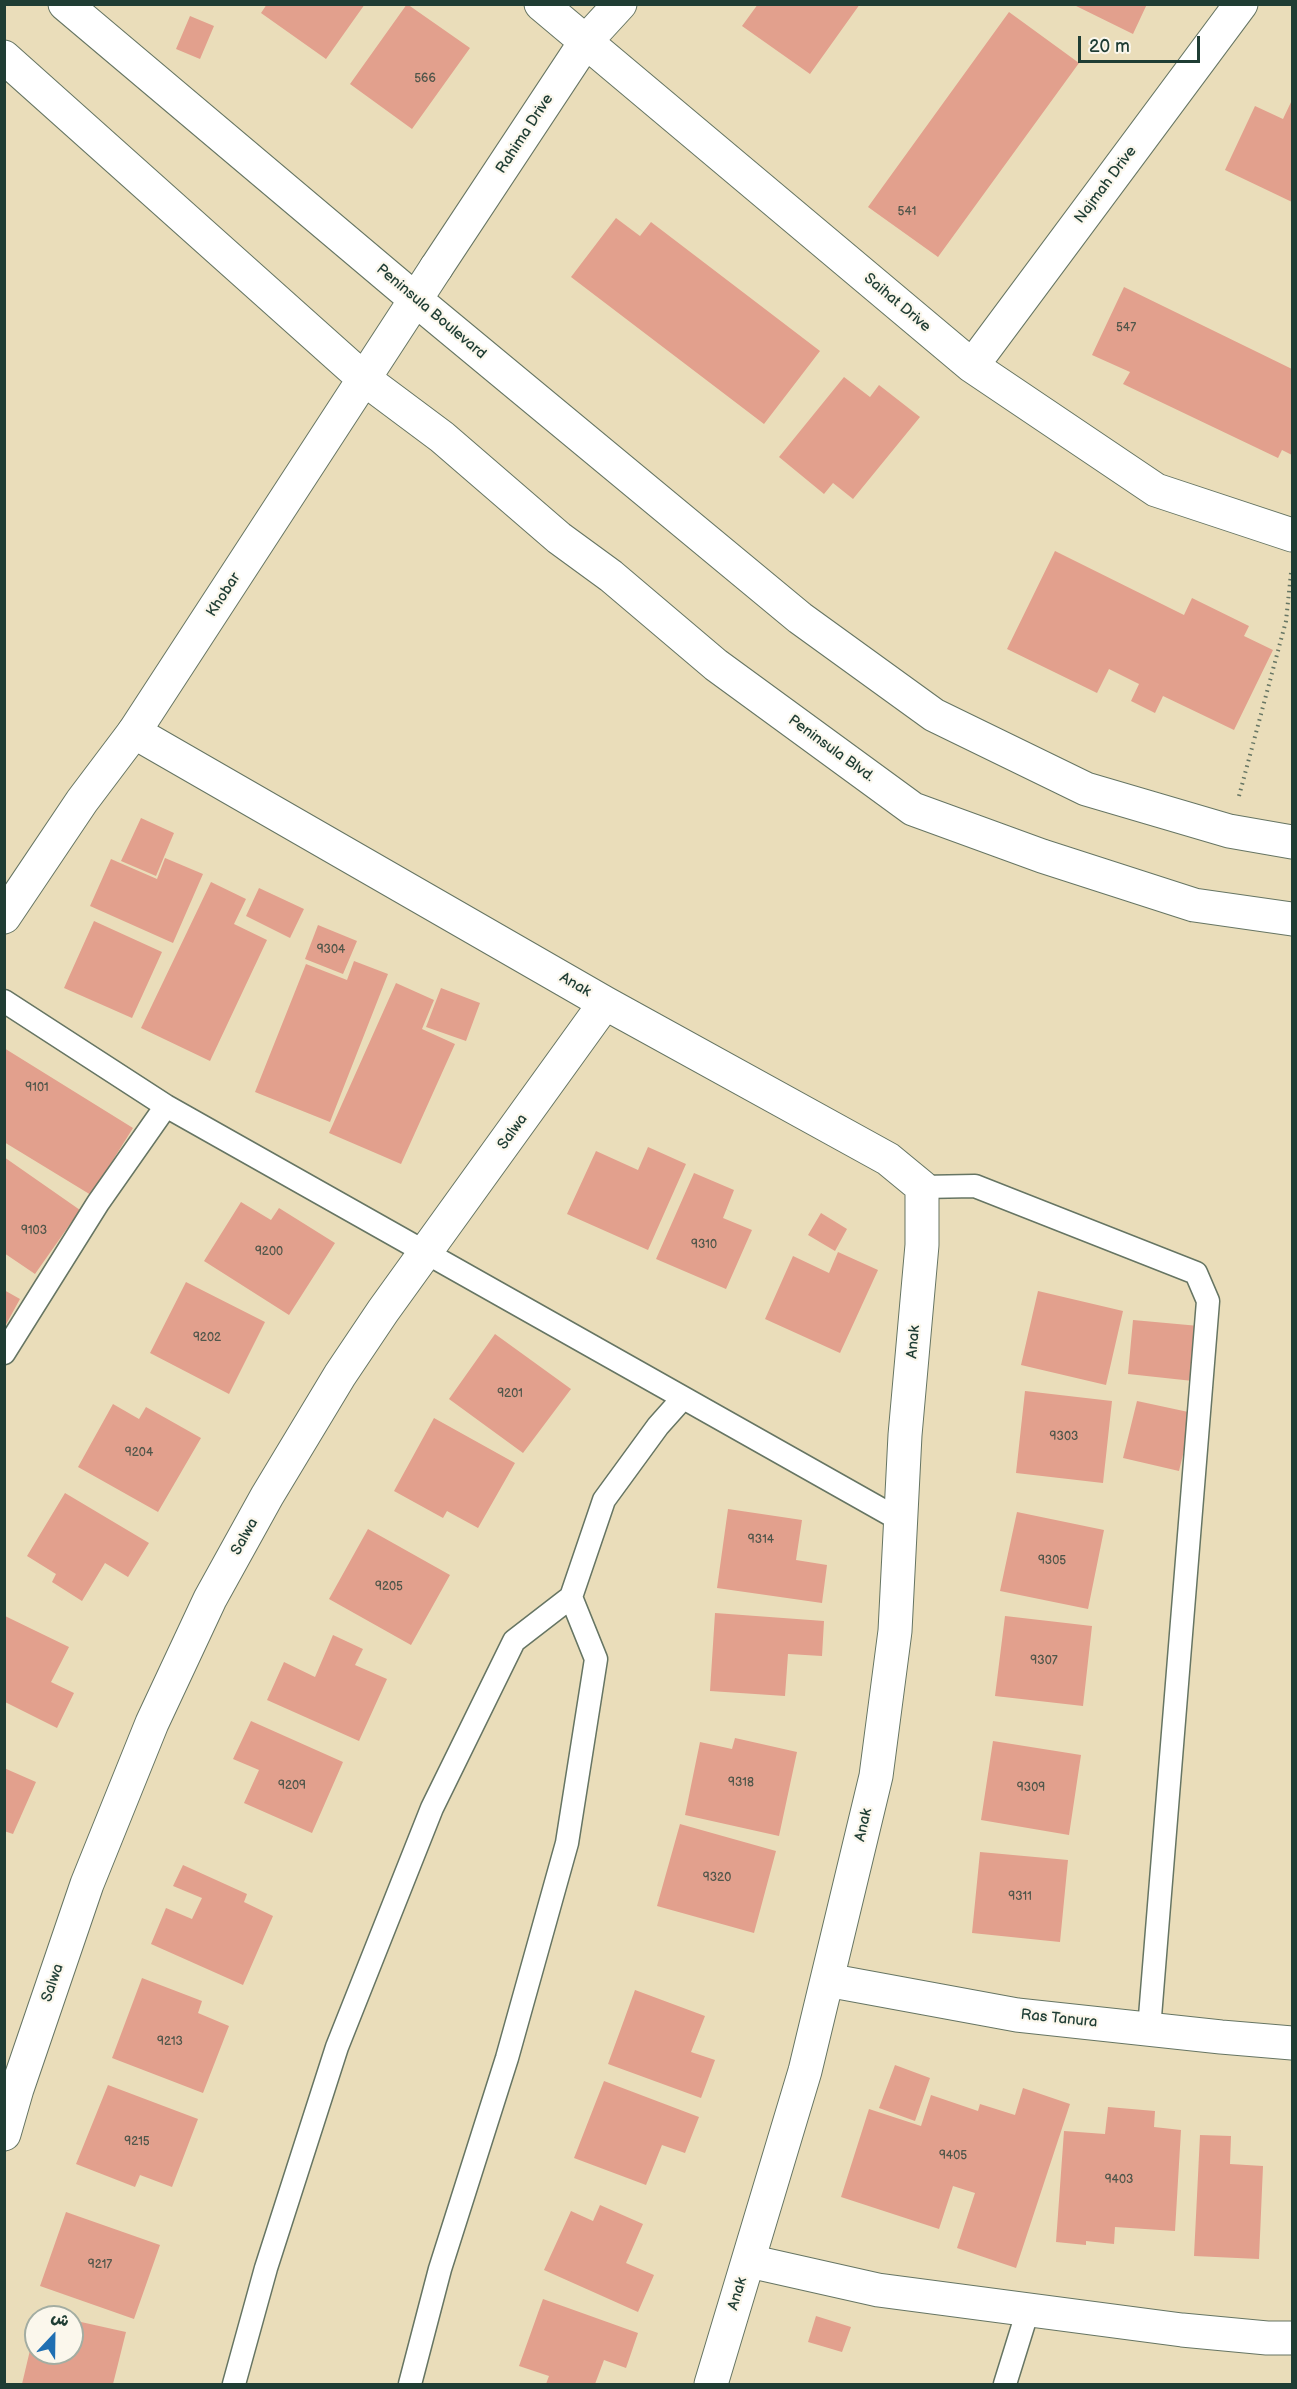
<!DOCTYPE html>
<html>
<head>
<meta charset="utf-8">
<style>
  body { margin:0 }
  #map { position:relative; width:1297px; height:2389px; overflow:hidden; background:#eaddba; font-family:"Balsamiq Sans","Playpen Sans Arabic",sans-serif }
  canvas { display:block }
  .frame { position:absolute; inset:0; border:6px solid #1f3d34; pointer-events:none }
  .north { position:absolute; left:24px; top:2305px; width:60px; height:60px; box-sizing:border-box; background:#fbf7ec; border:2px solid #a3ada2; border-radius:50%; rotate:22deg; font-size:16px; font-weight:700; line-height:24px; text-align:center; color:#1f3d34 }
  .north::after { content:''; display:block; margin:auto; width:21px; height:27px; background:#1f6fb2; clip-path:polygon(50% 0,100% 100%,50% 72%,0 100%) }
  .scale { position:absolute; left:1078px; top:36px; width:122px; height:27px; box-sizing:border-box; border:3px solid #1f3d34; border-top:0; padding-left:8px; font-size:18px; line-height:21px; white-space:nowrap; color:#1f3d34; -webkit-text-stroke:4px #fbf7ec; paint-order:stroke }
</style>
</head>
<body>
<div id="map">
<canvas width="1297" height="2389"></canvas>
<div class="frame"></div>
<div class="north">ش</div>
<div class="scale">20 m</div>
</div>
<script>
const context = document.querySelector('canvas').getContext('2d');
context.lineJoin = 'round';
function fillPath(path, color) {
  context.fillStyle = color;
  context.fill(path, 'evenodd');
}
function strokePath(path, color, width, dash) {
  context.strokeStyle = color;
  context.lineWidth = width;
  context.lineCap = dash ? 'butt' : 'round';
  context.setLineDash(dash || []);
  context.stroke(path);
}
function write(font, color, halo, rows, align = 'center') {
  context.font = font + ' "Balsamiq Sans",sans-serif';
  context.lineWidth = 4.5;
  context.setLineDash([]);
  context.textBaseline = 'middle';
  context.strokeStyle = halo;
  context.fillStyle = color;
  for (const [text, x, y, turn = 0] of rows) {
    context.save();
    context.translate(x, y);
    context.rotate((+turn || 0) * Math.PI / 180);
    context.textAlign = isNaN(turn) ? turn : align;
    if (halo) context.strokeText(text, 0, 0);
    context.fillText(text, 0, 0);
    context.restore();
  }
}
fillPath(new Path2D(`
  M 267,4 L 365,4 L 326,59 L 261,13 Z
  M 407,4 L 470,48 L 412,129 L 350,84 Z
  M 758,4 L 860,4 L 810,74 L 742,26 Z
  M 1072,4 L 1147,4 L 1133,34 Z
  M 1009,12 L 1079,63 L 938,257 L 868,207 Z
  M 190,16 L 214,26 L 200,59 L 176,49 Z
  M 1292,100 L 1292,202 L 1225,170 L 1255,106 L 1283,119 Z
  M 616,218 L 640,236 L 651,222 L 820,351 L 764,424 L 571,277 Z
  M 1124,287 L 1292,369 L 1292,455 L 1282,450 L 1278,458 L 1123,384 L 1130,372 L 1092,355 Z
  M 844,377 L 870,397 L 879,385 L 920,417 L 853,499 L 833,483 L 824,494 L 779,457 Z
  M 1055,551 L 1184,615 L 1192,598 L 1249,626 L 1244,636 L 1273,650 L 1234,730 L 1163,696 L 1155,713 L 1131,701 L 1139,684 L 1109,669 L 1097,693 L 1007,649 Z
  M 141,818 L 174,833 L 156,876 L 121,861 Z
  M 165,858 L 203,874 L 173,943 L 90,906 L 111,859 L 157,879 Z
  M 211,882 L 246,899 L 234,924 L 267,940 L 210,1061 L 141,1028 Z
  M 259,888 L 304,909 L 290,938 L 246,916 Z
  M 94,921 L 162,952 L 132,1018 L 64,988 Z
  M 318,925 L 357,941 L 343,974 L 305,959 Z
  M 354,961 L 388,974 L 330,1122 L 255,1092 L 306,964 L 347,980 Z
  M 396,983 L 434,1000 L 422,1029 L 455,1044 L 401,1164 L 329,1133 Z
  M 441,988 L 480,1003 L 466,1041 L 426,1027 Z
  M 4,1048 L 133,1128 L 91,1195 L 4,1142 Z
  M 648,1147 L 686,1164 L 648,1250 L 567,1214 L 596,1151 L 638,1170 Z
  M 4,1157 L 80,1210 L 35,1274 L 4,1253 Z
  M 694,1173 L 734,1190 L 723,1218 L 752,1230 L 726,1289 L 656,1259 Z
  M 241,1202 L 271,1220 L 279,1208 L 335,1243 L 289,1315 L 204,1261 Z
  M 821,1213 L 847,1229 L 835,1251 L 808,1235 Z
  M 838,1252 L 878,1270 L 840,1353 L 765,1319 L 793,1256 L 829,1273 Z
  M 186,1282 L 265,1322 L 229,1394 L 150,1353 Z
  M 4,1290 L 20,1299 L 4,1328 Z
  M 1038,1291 L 1123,1311 L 1106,1385 L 1021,1365 Z
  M 1133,1320 L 1199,1326 L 1193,1381 L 1128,1374 Z
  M 495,1334 L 571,1389 L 523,1453 L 449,1399 Z
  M 1025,1391 L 1112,1401 L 1103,1483 L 1016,1473 Z
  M 1137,1401 L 1193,1413 L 1179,1471 L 1123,1458 Z
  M 113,1404 L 139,1419 L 146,1407 L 201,1438 L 158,1512 L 78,1467 Z
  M 434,1418 L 515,1463 L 478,1528 L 447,1511 L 443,1518 L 394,1491 Z
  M 65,1493 L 149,1543 L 128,1577 L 105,1563 L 82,1601 L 52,1582 L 56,1574 L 27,1556 Z
  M 728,1509 L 802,1520 L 796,1560 L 827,1565 L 822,1603 L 717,1588 Z
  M 1017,1512 L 1104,1530 L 1088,1609 L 1000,1591 Z
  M 368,1529 L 450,1575 L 411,1645 L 329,1599 Z
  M 715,1613 L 824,1621 L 822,1656 L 788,1654 L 785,1696 L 710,1691 Z
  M 5,1616 L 69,1647 L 51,1682 L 74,1693 L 57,1728 L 5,1702 Z
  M 1005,1616 L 1092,1626 L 1083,1706 L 995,1696 Z
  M 333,1635 L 363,1649 L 355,1665 L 387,1679 L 359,1741 L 267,1700 L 284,1662 L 315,1677 Z
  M 251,1721 L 343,1762 L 312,1833 L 244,1803 L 259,1770 L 233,1759 Z
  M 735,1738 L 797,1752 L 779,1836 L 685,1815 L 700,1742 L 732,1749 Z
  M 993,1741 L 1081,1755 L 1069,1835 L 981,1820 Z
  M 4,1768 L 36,1782 L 13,1834 L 4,1831 Z
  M 680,1824 L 776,1851 L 754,1933 L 657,1906 Z
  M 980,1852 L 1068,1860 L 1060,1942 L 972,1933 Z
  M 183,1865 L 247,1894 L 244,1902 L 273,1916 L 243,1985 L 151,1944 L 166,1908 L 192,1919 L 202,1898 L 173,1886 Z
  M 142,1978 L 202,2001 L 198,2013 L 229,2026 L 203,2093 L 112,2058 Z
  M 635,1990 L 705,2016 L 691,2052 L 715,2060 L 701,2098 L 608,2064 Z
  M 895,2065 L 930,2078 L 915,2121 L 879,2108 Z
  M 604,2081 L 699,2117 L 685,2153 L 662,2145 L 646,2185 L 574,2158 Z
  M 108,2085 L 198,2119 L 172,2187 L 140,2175 L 135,2187 L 76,2164 Z
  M 1023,2088 L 1070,2104 L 1016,2268 L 957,2248 L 975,2193 L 953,2186 L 939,2229 L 841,2197 L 869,2109 L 921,2126 L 931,2095 L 978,2111 L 980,2104 L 1015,2115 Z
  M 1108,2107 L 1155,2111 L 1154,2127 L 1181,2130 L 1175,2231 L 1115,2227 L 1114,2244 L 1086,2241 L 1086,2245 L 1056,2242 L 1064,2131 L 1105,2134 Z
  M 1200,2135 L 1231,2136 L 1230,2164 L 1263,2166 L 1259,2259 L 1194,2256 Z
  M 600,2205 L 643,2224 L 626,2263 L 654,2275 L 638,2312 L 544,2270 L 571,2211 L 593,2221 Z
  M 66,2212 L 160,2245 L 134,2319 L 40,2286 Z
  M 543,2299 L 638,2333 L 626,2368 L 604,2360 L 595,2384 L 546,2384 L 549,2376 L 519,2366 Z
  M 816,2316 L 851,2327 L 842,2352 L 808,2342 Z
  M 72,2320 L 126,2332 L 113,2384 L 22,2384 L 35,2329 L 36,2353 L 72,2353 Z`), '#e2a08d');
const lane = new Path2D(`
  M 4,1001 L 166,1106 L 900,1520
  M 922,1187 L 975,1186 L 1196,1273 L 1208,1301 L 1149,2029
  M 4,1353 L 98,1203 L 166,1106
  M 234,2384 L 266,2268 L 337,2047 L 432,1808 L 514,1641 L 571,1597
  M 410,2384 L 440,2269 L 507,2058 L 567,1843 L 596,1659 L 571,1597 L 604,1500 L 658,1426 L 683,1398
  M 1005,2384 L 1028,2310`);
const street = new Path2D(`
  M 541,4 L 972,366 L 1156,490 L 1292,535
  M 436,268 L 586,41 L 620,4
  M 972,366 L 1241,4
  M 134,732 L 605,1003 L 888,1159 L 922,1187 L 922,1245 L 905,1435 L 895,1631 L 876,1776 L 805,2071 L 711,2384
  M 827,1980 L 1017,2015 L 1221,2037 L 1292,2043
  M 4,2134 L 17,2089 L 87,1884 L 152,1723 L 210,1599 L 267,1496 L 340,1375 L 383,1311 L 605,1003
  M 749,2261 L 878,2290 L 1182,2330 L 1267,2338 L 1292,2338`);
const secondary = new Path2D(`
  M 65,4 L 416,300 L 800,618 L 934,715 L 1086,789 L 1229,831 L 1292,842
  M 4,57 L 363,378 L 442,437 L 559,538 L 611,576 L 716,665 L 913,809 L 1042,856 L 1194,905 L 1292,919
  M 4,917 L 82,801 L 134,732 L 436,268`);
strokePath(lane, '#667563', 25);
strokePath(street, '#667563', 35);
strokePath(secondary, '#667563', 35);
strokePath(new Path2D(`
  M 1239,796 L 1286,621 L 1291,573`), '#667563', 4, [1.5, 4.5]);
strokePath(lane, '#fff', 22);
strokePath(street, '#fff', 33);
strokePath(secondary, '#fff', 33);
write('12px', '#50564a', null, [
  ["566",425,79],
  ["541",907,212],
  ["547",1126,328],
  ["9304",331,950],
  ["9101",37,1088],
  ["9103",34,1231],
  ["9310",704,1245],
  ["9200",269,1252],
  ["9202",207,1338],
  ["9201",510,1394],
  ["9303",1064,1437],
  ["9204",139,1453],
  ["9314",761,1540],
  ["9305",1052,1561],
  ["9205",389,1587],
  ["9307",1044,1661],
  ["9318",741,1783],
  ["9209",292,1786],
  ["9309",1031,1788],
  ["9320",717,1878],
  ["9311",1020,1897],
  ["9213",170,2042],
  ["9215",137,2142],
  ["9405",953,2156],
  ["9403",1119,2180],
  ["9217",100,2265]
]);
write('15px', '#1f3d34', '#fbf7ec', [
  ["Rahima Drive",525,134,-57],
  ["Najmah Drive",1106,185,-53],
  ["Saihat Drive",897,303,40],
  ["Peninsula Boulevard",431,312,40],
  ["Khobar",224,595,-57],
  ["Peninsula Blvd.",831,749,36],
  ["Anak",575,985,30],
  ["Salwa",513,1132,-54],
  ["Anak",914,1342,-85],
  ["Salwa",245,1537,-61],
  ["Anak",864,1825,-77],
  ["Salwa",53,1983,-71],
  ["Ras Tanura",1059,2019,6],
  ["Anak",738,2294,-73]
]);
</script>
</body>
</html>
